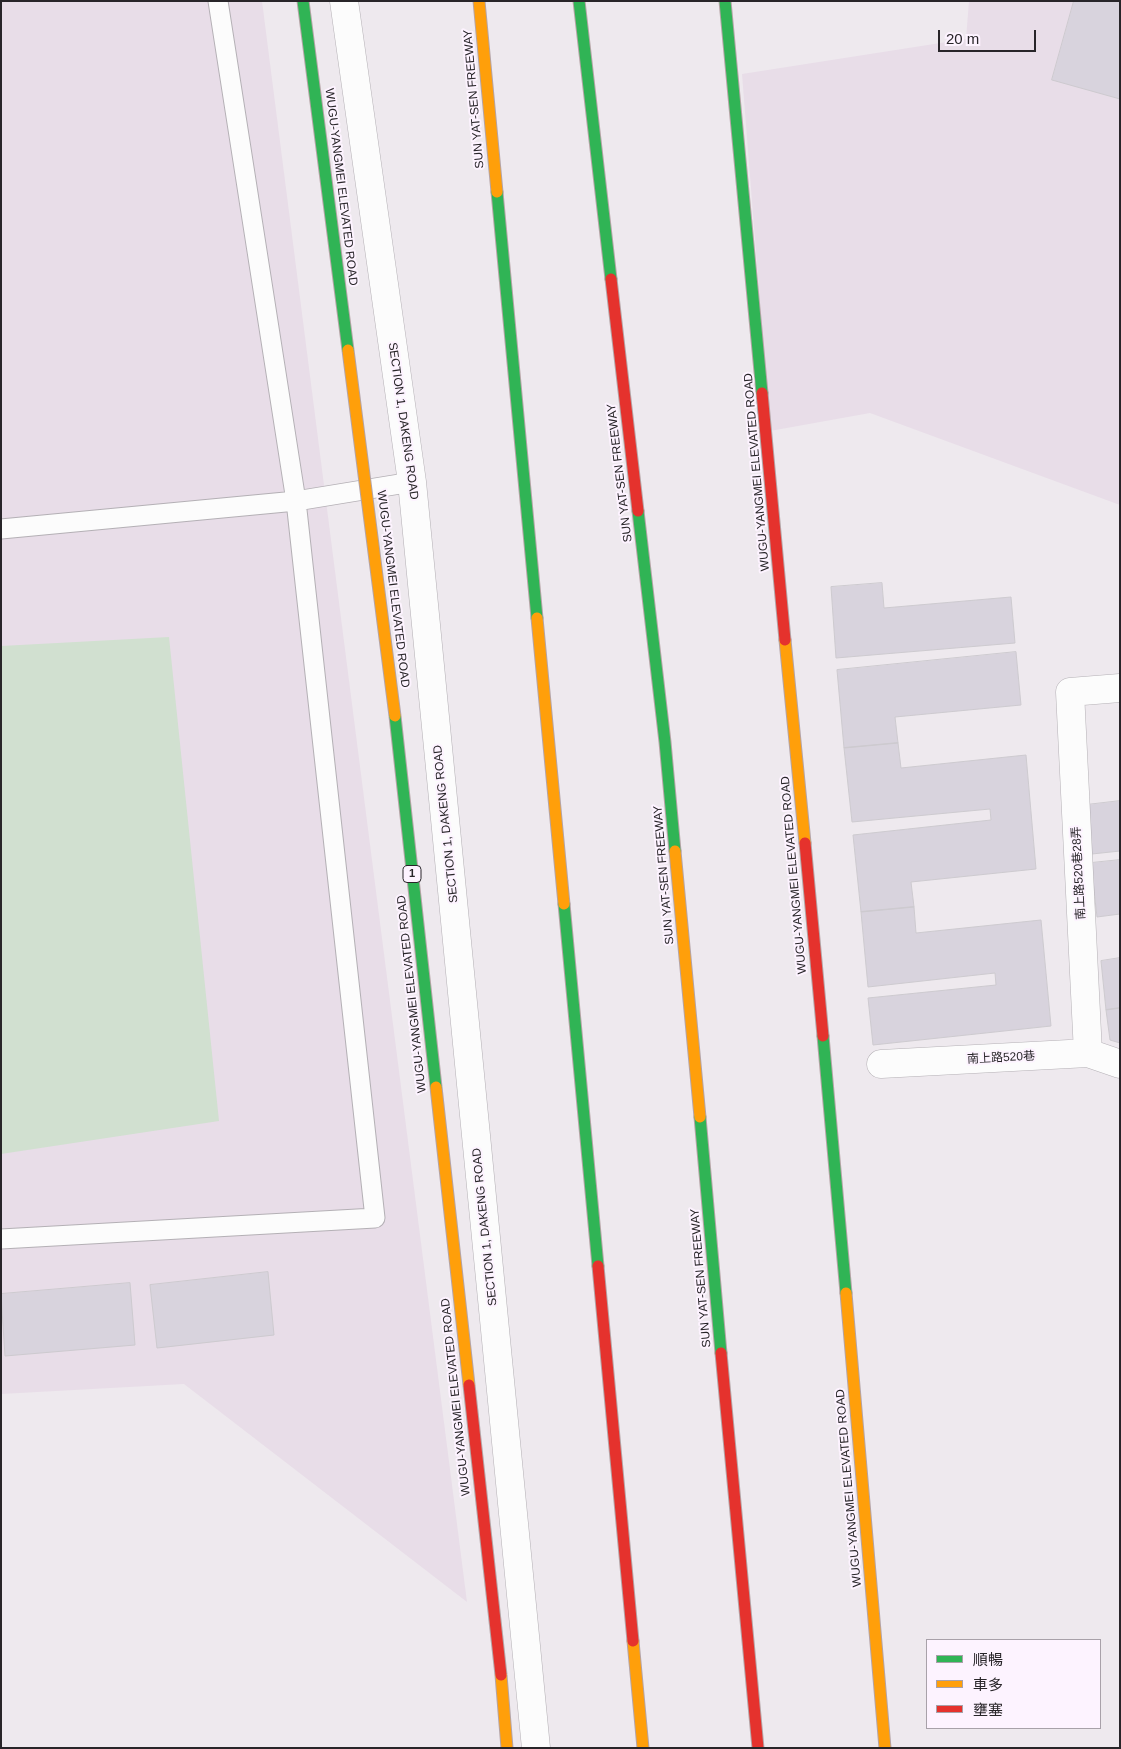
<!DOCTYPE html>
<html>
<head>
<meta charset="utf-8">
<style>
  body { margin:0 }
  #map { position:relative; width:1121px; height:1749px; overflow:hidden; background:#eee9ee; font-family:Helvetica,"Noto Sans TC",sans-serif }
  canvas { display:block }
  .frame { position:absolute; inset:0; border:2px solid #282529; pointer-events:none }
  .legend { position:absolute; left:926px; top:1639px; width:175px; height:90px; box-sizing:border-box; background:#fdf3ff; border:1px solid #a8a1a9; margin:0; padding:6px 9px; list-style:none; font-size:15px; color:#282529 }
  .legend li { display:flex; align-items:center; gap:10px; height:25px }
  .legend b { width:25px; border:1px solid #a8a1a9 }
  .scale { position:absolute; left:938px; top:30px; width:98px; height:22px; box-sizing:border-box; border:2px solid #282529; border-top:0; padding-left:6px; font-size:15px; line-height:18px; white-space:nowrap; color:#282529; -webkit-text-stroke:4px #fdf3ff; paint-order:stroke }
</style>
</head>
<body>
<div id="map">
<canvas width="1121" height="1749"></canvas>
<div class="frame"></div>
<ul class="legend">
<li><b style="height:6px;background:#30b455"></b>順暢</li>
<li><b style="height:6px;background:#ff9f0a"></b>車多</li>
<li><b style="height:6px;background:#e5322d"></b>壅塞</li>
</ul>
<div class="scale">20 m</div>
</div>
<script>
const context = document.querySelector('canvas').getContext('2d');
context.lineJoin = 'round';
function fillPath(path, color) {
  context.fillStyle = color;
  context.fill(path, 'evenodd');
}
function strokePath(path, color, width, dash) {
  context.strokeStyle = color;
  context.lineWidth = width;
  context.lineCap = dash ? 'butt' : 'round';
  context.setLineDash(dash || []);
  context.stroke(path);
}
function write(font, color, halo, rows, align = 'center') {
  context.font = font + ' Helvetica,"Noto Sans TC",sans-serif';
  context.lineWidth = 4;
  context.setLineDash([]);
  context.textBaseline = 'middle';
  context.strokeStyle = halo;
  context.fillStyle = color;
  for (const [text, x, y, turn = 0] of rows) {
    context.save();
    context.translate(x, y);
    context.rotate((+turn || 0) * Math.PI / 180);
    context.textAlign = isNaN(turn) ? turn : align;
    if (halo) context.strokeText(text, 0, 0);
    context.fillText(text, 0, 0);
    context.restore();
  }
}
fillPath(new Path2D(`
  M 1,1 L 262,1 L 467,1602 L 184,1384 L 1,1394 Z
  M 969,1 L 1120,1 L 1120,505 L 870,413 L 770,431 L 742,74 L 966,39 Z`), '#e8dde8');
fillPath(new Path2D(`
  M 169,637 L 219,1121 L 1,1154 L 1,646 Z`), '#d1e0d0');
const building = new Path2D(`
  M 1074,1 L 1120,1 L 1120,99 L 1052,80 Z
  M 882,583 L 884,608 L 1011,597 L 1015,643 L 836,658 L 831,587 Z
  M 1016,652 L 1021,705 L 895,717 L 898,743 L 844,748 L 837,670 Z
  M 898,743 L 901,768 L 1026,755 L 1036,869 L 911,882 L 914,907 L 861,912 L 853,835 L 991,820 L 990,809 L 852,822 L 844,748 Z
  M 1120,801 L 1120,851 L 1092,854 L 1086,805 Z
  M 1120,860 L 1120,914 L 1097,917 L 1091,863 Z
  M 914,907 L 916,933 L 1041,920 L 1051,1026 L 873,1045 L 868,998 L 996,985 L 995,973 L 868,987 L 861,912 Z
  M 1120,958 L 1120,1008 L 1106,1010 L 1101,961 Z
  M 1120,1008 L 1120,1043 L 1110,1040 L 1106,1010 Z
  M 268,1272 L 274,1335 L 157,1348 L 150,1285 Z
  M 130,1283 L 135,1345 L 5,1356 L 1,1294 Z`);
fillPath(building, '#d8d3dd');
strokePath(building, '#cdcacf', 1);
const lane = new Path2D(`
  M 1,529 L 296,501 L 412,482
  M 1,1239 L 375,1218 L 296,501 L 218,1`);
const street = new Path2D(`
  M 344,1 L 412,482 L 536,1748
  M 1088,1053 L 1070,692 L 1120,688
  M 881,1064 L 1088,1053 L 1120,1064`);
const fast = new Path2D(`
  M 579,1 L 611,279
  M 725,1 L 762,393
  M 497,192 L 537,618
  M 638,511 L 665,742 L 675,851
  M 564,904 L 598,1266
  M 823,1036 L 846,1293
  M 700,1117 L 721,1353`);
const slow = new Path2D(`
  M 479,1 L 497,192
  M 537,618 L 564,904
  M 785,640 L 805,843
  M 675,851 L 700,1117
  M 846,1293 L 885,1748
  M 633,1641 L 643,1748`);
const jam = new Path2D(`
  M 611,279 L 638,511
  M 762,393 L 785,640
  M 805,843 L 823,1036
  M 598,1266 L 633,1641
  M 721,1353 L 758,1748`);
strokePath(lane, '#b4b0b5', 21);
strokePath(street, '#b4b0b5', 29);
strokePath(fast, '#b5a4a6', 13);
strokePath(slow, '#b5a4a6', 13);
strokePath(jam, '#b5a4a6', 13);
strokePath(lane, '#fcfcfc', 19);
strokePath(street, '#fcfcfc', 28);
strokePath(fast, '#30b455', 11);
strokePath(slow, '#ff9f0a', 11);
strokePath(jam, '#e5322d', 11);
const fastBridge = new Path2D(`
  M 303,1 L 348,350
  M 395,716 L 436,1087`);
const slowBridge = new Path2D(`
  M 348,350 L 395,716
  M 436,1087 L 469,1385
  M 501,1675 L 507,1748`);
const jamBridge = new Path2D(`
  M 469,1385 L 501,1675`);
strokePath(fastBridge, '#b5a4a6', 13, []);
strokePath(slowBridge, '#b5a4a6', 13, []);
strokePath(jamBridge, '#b5a4a6', 13, []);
strokePath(fastBridge, '#30b455', 11);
strokePath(slowBridge, '#ff9f0a', 11);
strokePath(jamBridge, '#e5322d', 11);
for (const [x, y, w] of [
  [412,874,18]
]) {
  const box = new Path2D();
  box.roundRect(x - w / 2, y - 8.5, w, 17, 4);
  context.fillStyle = '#fdf3ff';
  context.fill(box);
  strokePath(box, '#282529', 1);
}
write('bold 11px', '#282529', null, [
  ["1",412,874]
]);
write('12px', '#282529', '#fdf3ff', [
  ["SUN YAT-SEN FREEWAY",474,99,-95],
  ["WUGU-YANGMEI ELEVATED ROAD",341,187,83],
  ["SECTION 1, DAKENG ROAD",403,421,82],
  ["WUGU-YANGMEI ELEVATED ROAD",757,472,-95],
  ["SUN YAT-SEN FREEWAY",620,473,-97],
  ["WUGU-YANGMEI ELEVATED ROAD",393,589,83],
  ["SECTION 1, DAKENG ROAD",446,824,-96],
  ["南上路520巷28弄",1079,873,-93],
  ["SUN YAT-SEN FREEWAY",664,875,-95],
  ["WUGU-YANGMEI ELEVATED ROAD",794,875,-95],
  ["WUGU-YANGMEI ELEVATED ROAD",412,994,-96],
  ["南上路520巷",1001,1058,-3],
  ["SECTION 1, DAKENG ROAD",485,1227,-96],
  ["SUN YAT-SEN FREEWAY",701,1278,-95],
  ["WUGU-YANGMEI ELEVATED ROAD",456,1397,-96],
  ["WUGU-YANGMEI ELEVATED ROAD",849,1488,-95]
]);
</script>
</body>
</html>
